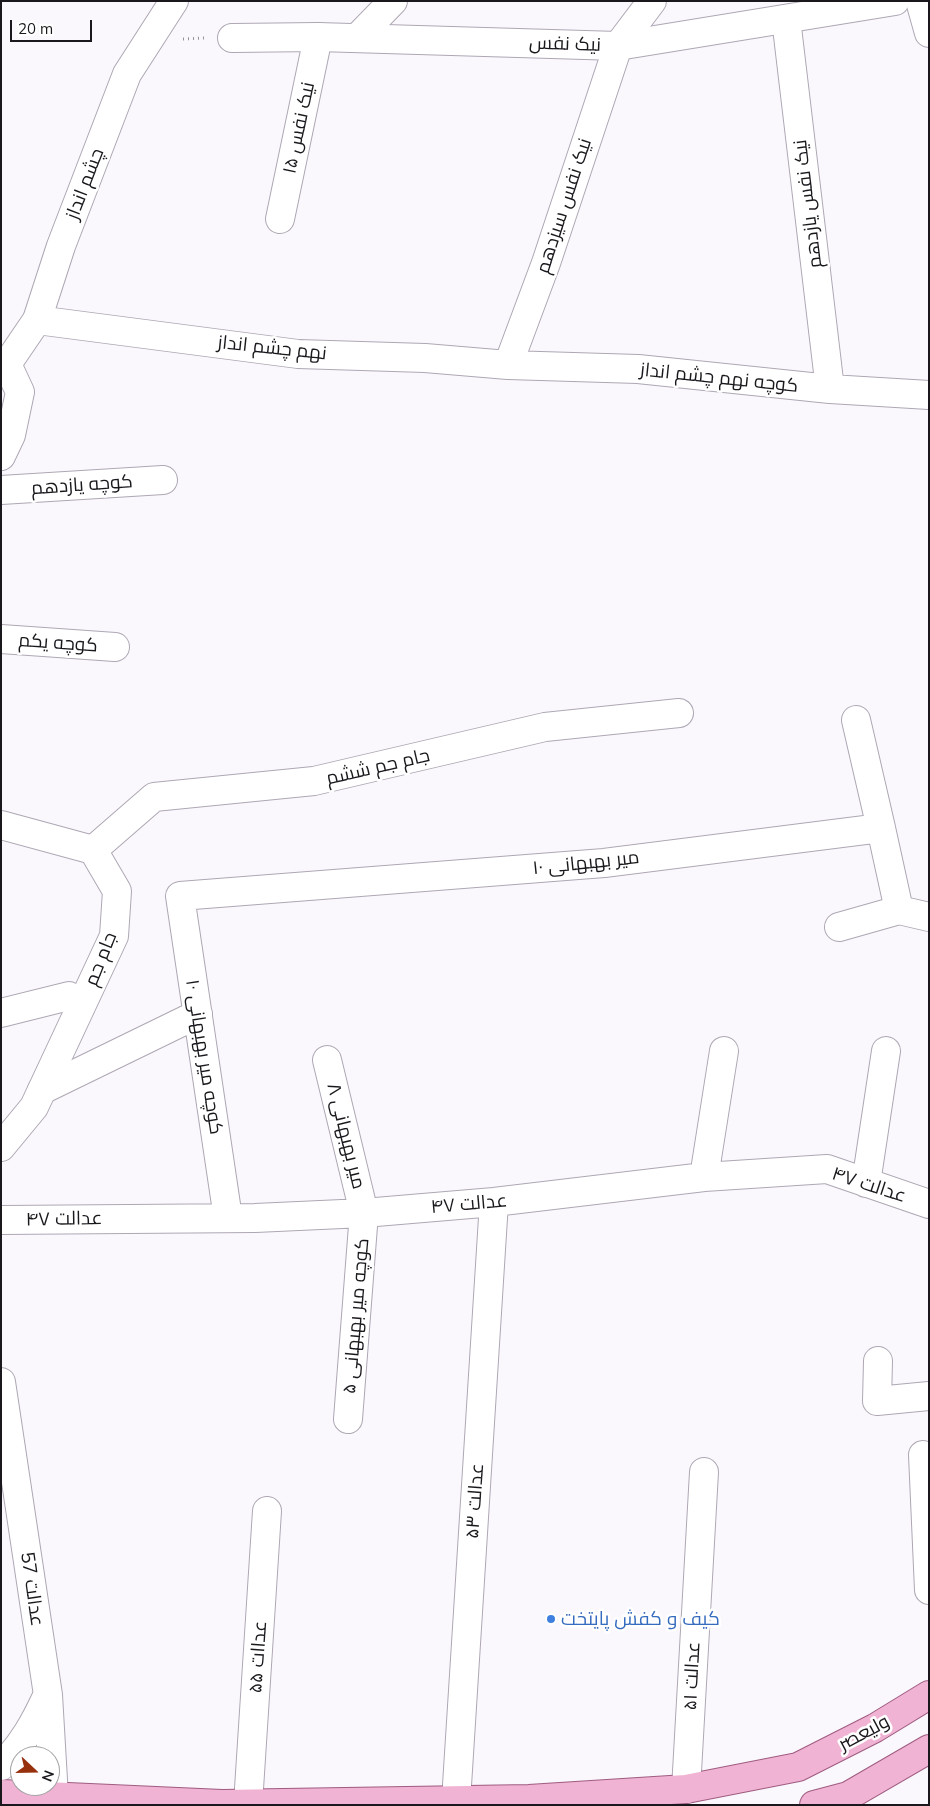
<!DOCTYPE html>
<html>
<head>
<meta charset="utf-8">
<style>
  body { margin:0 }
  #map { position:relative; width:930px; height:1806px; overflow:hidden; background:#fbf8fd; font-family:Mulish,sans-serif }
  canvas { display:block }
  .frame { position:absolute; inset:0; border:2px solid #1b181d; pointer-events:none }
  .north { position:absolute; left:10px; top:1746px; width:50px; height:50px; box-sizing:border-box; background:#fff; border:1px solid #a4a3a5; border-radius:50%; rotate:111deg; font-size:14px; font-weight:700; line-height:20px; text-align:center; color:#1b181d }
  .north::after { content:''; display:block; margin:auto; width:18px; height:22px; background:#97300c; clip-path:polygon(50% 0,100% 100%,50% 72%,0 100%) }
  .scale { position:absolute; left:10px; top:20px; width:82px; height:22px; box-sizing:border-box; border:2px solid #1b181d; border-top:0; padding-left:6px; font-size:15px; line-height:18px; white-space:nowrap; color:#1b181d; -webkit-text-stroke:4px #fff; paint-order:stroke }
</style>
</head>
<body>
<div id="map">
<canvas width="930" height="1806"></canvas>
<div class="frame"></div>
<div class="north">N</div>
<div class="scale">20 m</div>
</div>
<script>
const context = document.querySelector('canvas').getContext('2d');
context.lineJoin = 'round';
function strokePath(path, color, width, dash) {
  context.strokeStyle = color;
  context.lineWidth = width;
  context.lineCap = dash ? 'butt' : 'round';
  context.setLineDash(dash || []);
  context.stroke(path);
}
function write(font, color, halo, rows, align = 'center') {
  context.font = font + ' Mulish,Cairo,sans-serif';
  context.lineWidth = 5;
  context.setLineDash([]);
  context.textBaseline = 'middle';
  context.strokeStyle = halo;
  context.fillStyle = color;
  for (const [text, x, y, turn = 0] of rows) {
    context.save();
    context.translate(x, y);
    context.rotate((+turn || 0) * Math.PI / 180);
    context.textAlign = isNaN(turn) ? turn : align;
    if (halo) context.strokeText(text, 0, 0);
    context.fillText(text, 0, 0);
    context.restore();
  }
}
const street = new Path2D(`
  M 920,1 L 929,33
  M 786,19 L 830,389
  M 357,38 L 393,1
  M 280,219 L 318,37
  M 37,320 L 298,354 L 425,358 L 508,365 L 638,369 L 830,389 L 929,395
  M 508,365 L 546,263 L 618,46 L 652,1
  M 1,456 L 11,435 L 20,392 L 7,364
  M 1,490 L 163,480
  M 1,639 L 115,647
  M 881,828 L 899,910
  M 93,850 L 154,797 L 314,781 L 545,727 L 679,713
  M 899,910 L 929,917
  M 839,927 L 899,910
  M 1,1013 L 69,996
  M 327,1060 L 364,1213 L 348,1419
  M 42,1090 L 198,1014
  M 704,1177 L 724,1051
  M 866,1183 L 886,1051
  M 228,1218 L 180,896 L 604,863 L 881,828 L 856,720
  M 1,1220 L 255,1218 L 364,1213 L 494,1202 L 704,1177 L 827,1169 L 929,1204
  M 878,1361 L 877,1401 L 929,1396
  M 923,1455 L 929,1590
  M 686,1789 L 704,1472
  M 456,1801 L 494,1202
  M 248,1804 L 267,1511`);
const secondary = new Path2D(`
  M 232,38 L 318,37 L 618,46 L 895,1
  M 1,368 L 7,364 L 37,320 L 61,246 L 127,74 L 174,1
  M 1,825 L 93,850 L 117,891 L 114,936 L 34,1107 L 1,1147
  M 1,1382 L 48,1695 L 54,1797
  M 1,1766 C 22,1746 35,1722 47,1696`);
const primary = new Path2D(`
  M 1,1794 L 222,1804 L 529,1799 L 686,1789 L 798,1767 L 875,1728 L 929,1695
  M 814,1805 L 848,1796 L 929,1749`);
strokePath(street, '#aea7b4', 30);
strokePath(secondary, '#aea7b4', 30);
strokePath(primary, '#9f5c80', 30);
strokePath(new Path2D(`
  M 183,39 L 204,38`), '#969398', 3, [1, 4]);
strokePath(street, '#fff', 28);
strokePath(secondary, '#fff', 28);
strokePath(primary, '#f0b3d3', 28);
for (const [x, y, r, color] of [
  [551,1619,5,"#3f7fe0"]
]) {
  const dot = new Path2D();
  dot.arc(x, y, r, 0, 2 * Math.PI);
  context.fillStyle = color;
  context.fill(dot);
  strokePath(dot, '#fff', 2);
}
write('19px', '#1b181d', '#fff', [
  ["نیک نفس",565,44,2],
  ["نیک نفس ۱۵",299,128,-78],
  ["چشم انداز",85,184,-69],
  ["نیک نفس یازدهم",808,204,-97],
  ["نیک نفس سیزدهم",564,206,-72],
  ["نهم چشم انداز",272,348,6],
  ["کوچه نهم چشم انداز",719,378,6],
  ["کوچه یازدهم",82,485,-4],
  ["کوچه یکم",58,643,4],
  ["جام جم ششم",378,767,-13],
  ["۱۰ میر بهبهانی",586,863,-6],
  ["جام جم",101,959,-68],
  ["کوچه میر بهبهانی ۱۰",204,1057,81],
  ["۸ میر بهبهانی",346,1136,76],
  ["عدالت ۴۷",869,1185,18],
  ["عدالت ۴۷",469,1204,-5],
  ["عدالت ۴۷",64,1219,-1],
  ["کوچه میر بهبهانی ۵",356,1316,-85],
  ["عدالت ۵۳",475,1501,-86],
  ["عدالت 57",32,1589,82],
  ["عداات ۵۵",258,1657,-86],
  ["عدالت ۵۱",692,1676,-87],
  ["ولیعصر",864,1733,-28]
]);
write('19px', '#366cbe', '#fff', [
  ["کیف و کفش پایتخت",561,1619]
], 'left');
</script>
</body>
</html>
